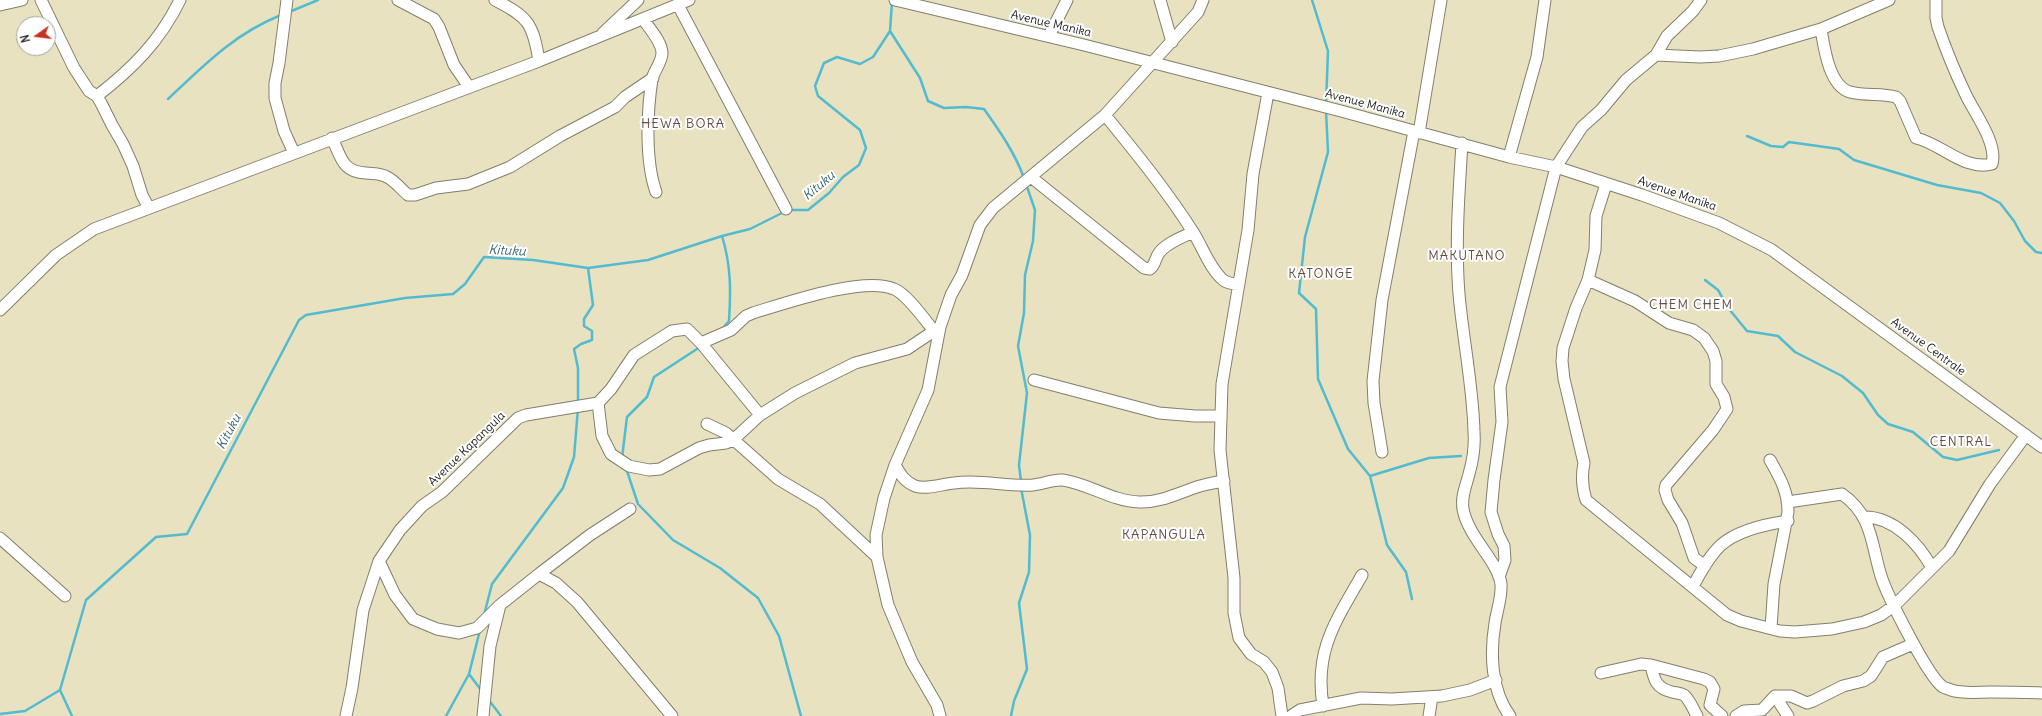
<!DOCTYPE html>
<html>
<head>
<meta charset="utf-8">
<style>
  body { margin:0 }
  #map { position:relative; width:2042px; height:716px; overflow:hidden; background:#e8e2c0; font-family:Delius,sans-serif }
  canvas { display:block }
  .north { position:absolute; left:16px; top:16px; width:40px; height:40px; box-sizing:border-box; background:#fff; border:1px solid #a4a4a4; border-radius:50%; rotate:256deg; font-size:11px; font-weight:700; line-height:16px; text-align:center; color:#1c1c1c }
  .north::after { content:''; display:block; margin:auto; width:14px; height:18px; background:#c8321e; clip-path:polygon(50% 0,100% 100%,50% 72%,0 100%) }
</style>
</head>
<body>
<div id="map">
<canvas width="2042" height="716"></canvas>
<div class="north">N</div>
</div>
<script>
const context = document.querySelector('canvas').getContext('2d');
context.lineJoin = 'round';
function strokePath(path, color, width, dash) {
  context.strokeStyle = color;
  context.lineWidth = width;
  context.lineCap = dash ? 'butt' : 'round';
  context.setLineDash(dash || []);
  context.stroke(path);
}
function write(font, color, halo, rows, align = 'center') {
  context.font = font + ' Delius,sans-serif';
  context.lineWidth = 4;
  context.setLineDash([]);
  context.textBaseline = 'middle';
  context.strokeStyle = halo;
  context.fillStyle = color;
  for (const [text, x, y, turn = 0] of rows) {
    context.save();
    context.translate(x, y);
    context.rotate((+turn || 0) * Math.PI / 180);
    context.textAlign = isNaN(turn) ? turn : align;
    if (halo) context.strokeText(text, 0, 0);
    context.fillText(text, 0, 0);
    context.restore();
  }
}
strokePath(new Path2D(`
  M 1312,0 L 1328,51 L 1326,104
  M 289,12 L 318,0
  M 890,31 L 920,78 L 928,101 L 944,108 L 966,107 L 984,109 C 999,130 1015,153 1024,178
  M 168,99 C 204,65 234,34 281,15
  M 1326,111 L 1328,152 L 1305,237 L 1299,293 L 1316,309 L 1318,379 L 1348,449 L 1370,476 L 1387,545 L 1406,572 L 1412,599
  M 1747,136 L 1771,146 L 1783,147 L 1789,142 L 1839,149 L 1854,160 L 1937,185 L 1981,193 L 2000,203 L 2014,221 L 2025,241 L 2036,252 L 2042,253
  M 788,210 L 808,210 L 829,193 L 843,177 L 859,165 L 866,148 L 860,130 L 818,96 L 815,86 L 824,63 L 837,57 L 860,64 L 873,57 L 890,31 L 892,2
  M 722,236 C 731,265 731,291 729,321 L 722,329
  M 1705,280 L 1718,290 L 1729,309 L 1747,331 L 1778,336 L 1795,352 L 1842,376 L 1863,393 L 1878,415 L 1888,424 L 1913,432 L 1943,457 L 1957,460 L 1999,450
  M 578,403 L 578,368 L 574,349 L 581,344 L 592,340 L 592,331 L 584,326 L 584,319 L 593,305 L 588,268
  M 622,458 L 627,417 L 647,397 L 654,377 L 700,347
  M 626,468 L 638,504 L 673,540 L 720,568 L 758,598 L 779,636 L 801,716
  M 1370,476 L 1429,458 L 1461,456
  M 1021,481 L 1019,465 L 1027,393 L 1018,346 L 1024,313 L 1025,275 L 1033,241 L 1035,210 L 1026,184
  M 484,615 L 492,584 L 563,488 L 574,457 L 578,408
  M 469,674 L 481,690
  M 488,699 L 501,716
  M 0,714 L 25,711 L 60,690
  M 72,716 L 60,690 L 86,600 L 156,537 L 187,534 L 299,320 L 306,315 L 405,298 L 453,294 L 465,284 L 484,257 L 533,260 L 588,268 L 648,260 L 722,236 L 750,229 L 784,212
  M 446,716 L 469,674 L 480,630
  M 1011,716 L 1014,701 L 1027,669 L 1019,603 L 1029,572 L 1030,535 L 1021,488`), '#52bbd0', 2.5);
const minor = new Path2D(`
  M 41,0 L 74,68 L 89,91 L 97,96 L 101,103 L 112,125 L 123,144 L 133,166 L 142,195 L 149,208
  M 287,0 L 279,63 L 275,83 L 275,98 L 284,131 L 294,153
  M 398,0 L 434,19 L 439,27 L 454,65 L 469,87
  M 495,0 C 528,17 533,23 539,61
  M 895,0 L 1084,45 L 1341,111 L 1509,157 L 1556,167 L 1642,195 L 1719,223 L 1772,250 L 2042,447
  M 1160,0 L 1172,42
  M 0,5 L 22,0
  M 678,5 L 786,209
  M 643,19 C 649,28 662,42 662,53 C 662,62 654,71 652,79 C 647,112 645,161 656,192
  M 1821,29 C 1824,47 1829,86 1850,92 C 1865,96 1881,93 1896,97 L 1900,101 L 1916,138 C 1942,144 1964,171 1992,164 C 1998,143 1974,113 1965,93 C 1955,72 1946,50 1938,27 L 1936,18 L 1936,0
  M 603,33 L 638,0
  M 1049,36 L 1067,0
  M 1656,55 L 1667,36 L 1693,11 L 1701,0
  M 1268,93 L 1253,174 L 1248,230 L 1222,384 L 1220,450 L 1234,578 L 1234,613 L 1239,638 L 1251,654 L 1264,662 L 1272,672 L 1278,688 L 1282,716
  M 97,96 C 133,68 160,41 180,0
  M 1105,115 C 1136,153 1167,191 1193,232 C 1202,246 1209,267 1222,279 C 1226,283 1233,284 1239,284
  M 1419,133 L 1441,0
  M 332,138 C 341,157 342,172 366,173 C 374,174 380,173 387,177 C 394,180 402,190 408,195 L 415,195 L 436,188 L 468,184 L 510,167 L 560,136 L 615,107 L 625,97 L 653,78
  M 1462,143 C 1459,193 1455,244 1459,294 C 1463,340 1473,386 1474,432 C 1475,446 1473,460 1469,474 C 1466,486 1461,496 1463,509 C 1468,537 1498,561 1501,584 C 1502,597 1497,610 1495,623 C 1490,653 1491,691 1510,716
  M 1509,157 L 1537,57 L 1545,0
  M 1031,177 L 1144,268 L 1150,269 C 1156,264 1155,258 1159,253 C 1166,243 1183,237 1193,232
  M 1606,184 L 1596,216 L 1595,250 L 1588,280 L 1576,308 L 1563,348 L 1562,361 L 1564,379 L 1584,463 C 1581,477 1582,487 1586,500 L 1727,615 L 1741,621 L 1780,631 L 1795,632 L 1832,629 L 1864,622 L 1881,615 L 1895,605 L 1949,551 L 1990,484 L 2026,435
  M 1588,280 L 1635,301 L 1669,323 L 1693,330 L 1704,338 L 1713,351 L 1716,361 L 1716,384 L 1724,397 L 1727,409 L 1713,430 L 1666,485 L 1665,490 L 1668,500 L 1682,523 L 1694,558 L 1705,566
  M 0,310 L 56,255 L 94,229 L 539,61 L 689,0
  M 701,343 L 731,330 L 746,316 L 753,313 C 786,303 863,276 894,289 C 907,294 925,320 934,331
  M 1034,380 L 1159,413 L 1195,416 L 1220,416
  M 598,403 L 602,436 L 611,454 L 629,466 L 649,470 L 660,469 L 699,448 L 709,445 L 726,443 L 733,440 L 760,415 L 795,393 L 855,363 L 907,349 L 940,327
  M 707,424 L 726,433 L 778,479 L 820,504 L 877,557
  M 1382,452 L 1374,403 L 1373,381 L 1382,300 L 1414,131
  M 1770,460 C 1780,478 1788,491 1788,512 L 1774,584 L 1771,628
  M 895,465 C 900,474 905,482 915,486 C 927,490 942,484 954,483 C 981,479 1007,487 1033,485 C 1043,484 1054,479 1063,480 C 1089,484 1112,501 1139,502 C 1161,503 1180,492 1200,486 C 1208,484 1216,482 1224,481
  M 1788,502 L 1842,494 C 1873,516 1871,544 1881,576 C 1887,595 1928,677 1943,687 C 1945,688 1949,689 1951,690 C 1963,694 1978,692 1991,692 C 2008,692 2025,692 2042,693
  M 1865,517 C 1894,517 1919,544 1932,568
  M 0,538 L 65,596
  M 379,561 L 395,595 L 413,619 L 437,629 L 459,633 L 477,628 L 500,605 L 539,574 L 556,583 L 577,602 L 672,716
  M 539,574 L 590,535 L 630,509
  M 1499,577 L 1505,560 L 1504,546 L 1498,534 L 1491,512 L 1494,480 L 1502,422 L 1500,387 L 1556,167 L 1582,127 L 1601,110 L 1626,80 L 1656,55 L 1700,57 L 1719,56 L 1753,49 L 1821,29 L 1889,0
  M 1693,586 C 1701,572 1709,556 1721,545 C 1737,531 1767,524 1788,521
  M 1651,665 C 1654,680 1656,688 1672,692 C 1676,693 1680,693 1684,695 C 1690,700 1693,709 1697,716
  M 1601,673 L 1641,664 L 1651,665 L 1704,679 L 1710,682 L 1714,689 L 1710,705 L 1722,716
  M 1775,696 L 1788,716
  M 1323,706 C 1314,650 1336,621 1362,575
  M 346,716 L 352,688 L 363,610 L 379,561 L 400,530 L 422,506 L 442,492 L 518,418 L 526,415 L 598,403 L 611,389 L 634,355 L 672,331 L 687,329 L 701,343 L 760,415
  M 483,716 L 490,646 L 500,605
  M 940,716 L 937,705 L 912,662 L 888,605 L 877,557 L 876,535 L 884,498 L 895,465 L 928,390 L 940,327 L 951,295 L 962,275 L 980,225 L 993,208 L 1105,115 L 1198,12 L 1203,0
  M 1291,716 L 1300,710 L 1361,698 L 1392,699 L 1442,696 L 1470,690 L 1496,680
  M 1429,716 L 1432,697
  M 1736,716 L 1744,711 L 1762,710 L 1775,696 L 1791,696 L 1807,703 L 1813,701 L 1843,686 L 1863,681 L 1871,676 L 1883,657 L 1913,644`);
strokePath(minor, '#827f6e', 13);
strokePath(minor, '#fff', 11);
write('12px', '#1c1c1c', '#fff', [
  ["Avenue Manika",1051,24,13],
  ["Avenue Manika",1365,104,15],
  ["Avenue Manika",1677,194,19],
  ["Avenue Centrale",1928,347,36],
  ["Avenue Kapangula",467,449,-44]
]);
context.letterSpacing = '1px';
write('13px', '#674f48', '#fff', [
  ["HEWA BORA",683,124],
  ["MAKUTANO",1467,256],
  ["KATONGE",1321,274],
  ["CHEM CHEM",1691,305],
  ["CENTRAL",1961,442],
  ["KAPANGULA",1164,535]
]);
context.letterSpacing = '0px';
write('italic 13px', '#34646d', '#fff', [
  ["Kituku",819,186,-40],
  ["Kituku",507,251,3],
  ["Kituku",229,432,-62]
]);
</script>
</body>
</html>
